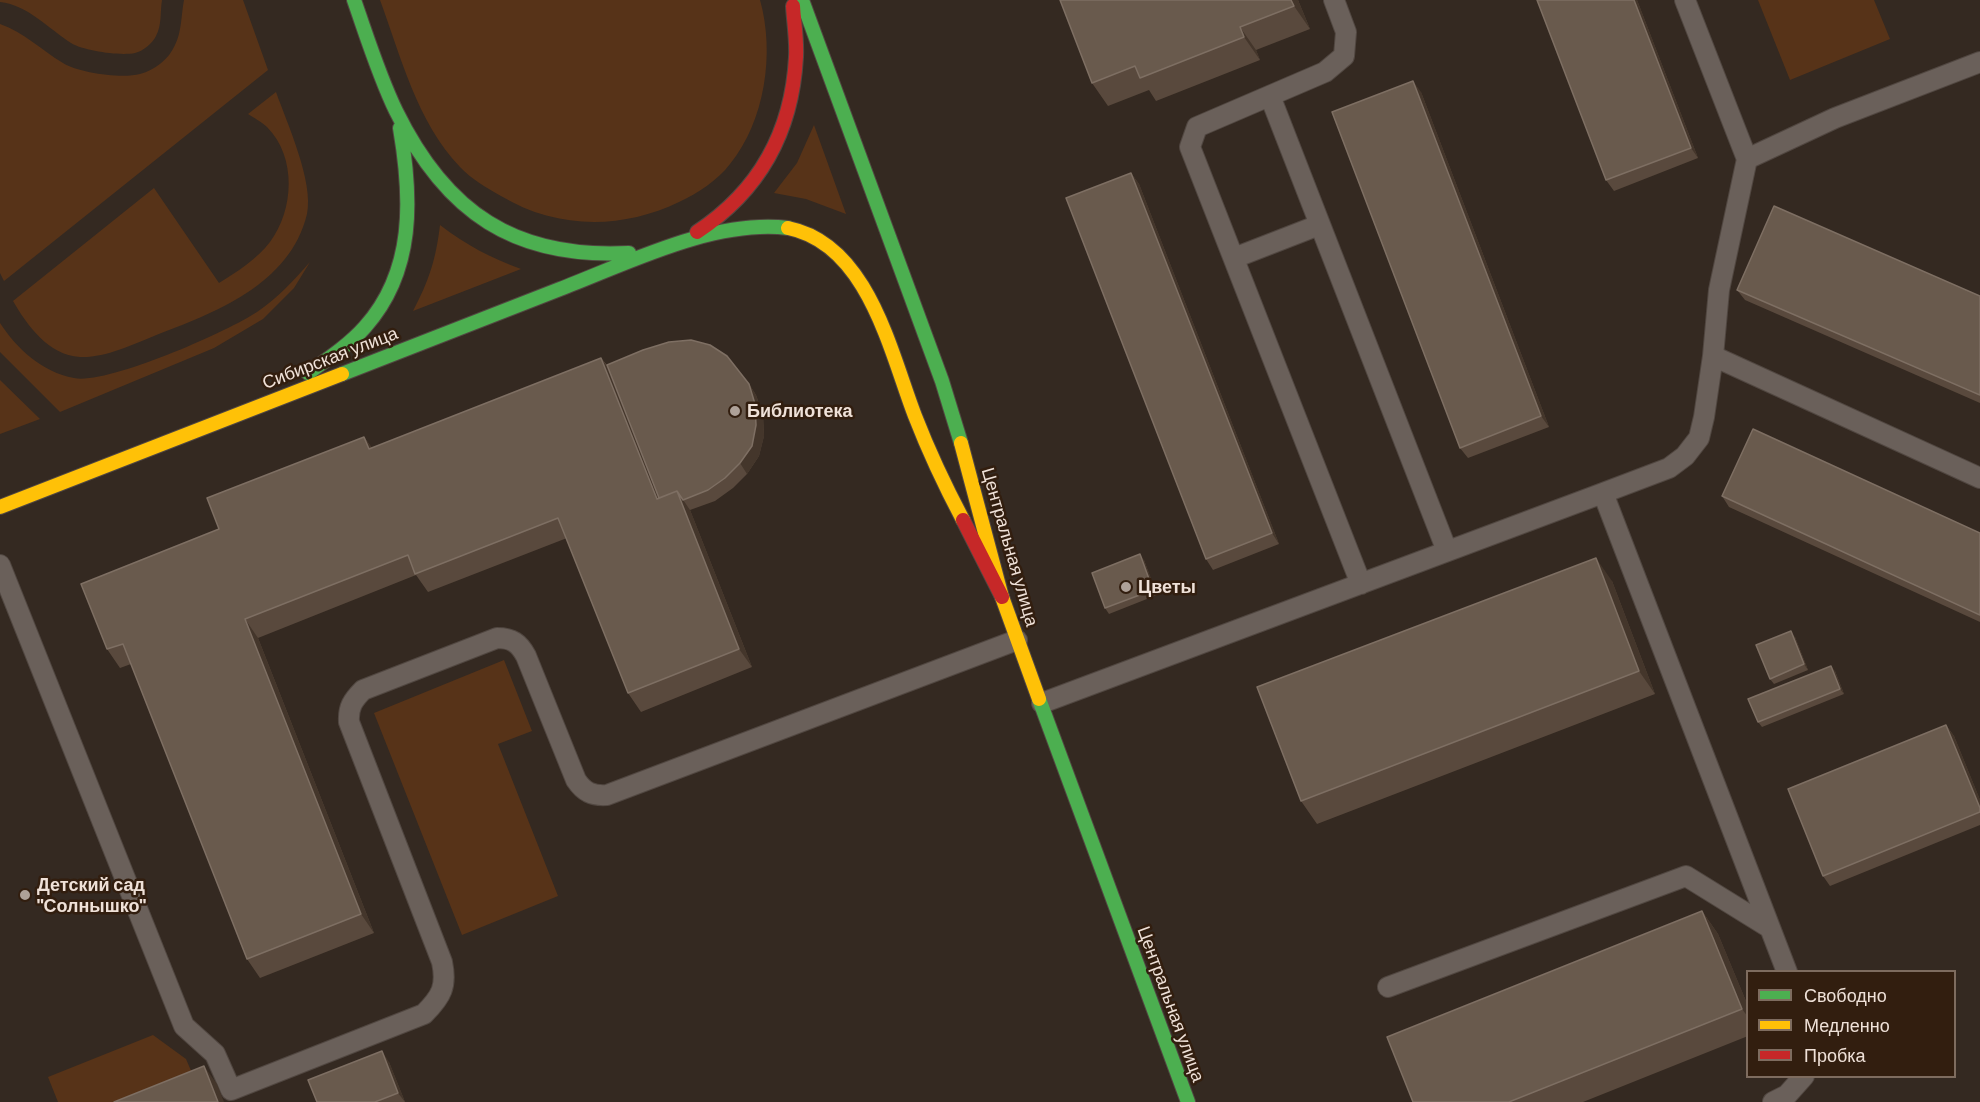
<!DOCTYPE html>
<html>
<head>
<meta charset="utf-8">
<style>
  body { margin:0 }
  #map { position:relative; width:1980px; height:1102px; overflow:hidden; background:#342921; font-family:Barlow,sans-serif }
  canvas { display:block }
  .legend { position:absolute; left:1746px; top:970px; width:210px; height:108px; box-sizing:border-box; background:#321e0f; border:2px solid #7e6c5f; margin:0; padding:8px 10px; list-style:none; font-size:18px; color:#efe1d8 }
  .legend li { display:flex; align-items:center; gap:12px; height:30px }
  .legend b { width:30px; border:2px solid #7e6c5f }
</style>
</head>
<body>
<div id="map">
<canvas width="1980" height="1102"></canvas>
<ul class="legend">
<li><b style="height:8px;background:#4caf50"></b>Свободно</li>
<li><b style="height:8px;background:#ffc107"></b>Медленно</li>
<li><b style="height:8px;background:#c62828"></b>Пробка</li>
</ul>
</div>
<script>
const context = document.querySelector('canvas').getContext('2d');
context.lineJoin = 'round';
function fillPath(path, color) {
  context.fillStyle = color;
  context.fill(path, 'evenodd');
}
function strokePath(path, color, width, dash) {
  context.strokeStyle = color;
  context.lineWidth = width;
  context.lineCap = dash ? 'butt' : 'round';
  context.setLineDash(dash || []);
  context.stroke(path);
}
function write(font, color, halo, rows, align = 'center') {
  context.font = font + ' Barlow,sans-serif';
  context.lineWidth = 5;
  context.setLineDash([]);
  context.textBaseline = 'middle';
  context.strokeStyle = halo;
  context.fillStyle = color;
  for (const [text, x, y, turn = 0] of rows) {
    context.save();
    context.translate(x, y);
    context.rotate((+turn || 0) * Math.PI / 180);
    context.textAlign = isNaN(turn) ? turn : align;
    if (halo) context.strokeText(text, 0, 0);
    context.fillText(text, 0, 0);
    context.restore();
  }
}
fillPath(new Path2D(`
  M 0,0 L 162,0 C 160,12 162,25 156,36 C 152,44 143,51 135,53 C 120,56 84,51 71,43 C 49,29 28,5 0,2 Z
  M 184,0 L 243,0 L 268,70 L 4,281 L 0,273 L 0,24 C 24,32 41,50 63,63 C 79,73 122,79 140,74 C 155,70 169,59 175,45 C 182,31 181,15 184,0 Z
  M 380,0 L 760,0 C 775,53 765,121 730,164 C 717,181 698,193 679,202 C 621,230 556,229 501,196 C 487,188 471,179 460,167 C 417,122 401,57 380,0 Z
  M 1758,0 L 1874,0 L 1890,39 L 1790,80 Z
  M 276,92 C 287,123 314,182 307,214 C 290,285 214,313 154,336 C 131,345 105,358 80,357 C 48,355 27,325 13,301 L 154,188 L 219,283 C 237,272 257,259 270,242 C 294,210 297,157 267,127 C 262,122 254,118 248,114 Z
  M 814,125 L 846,214 L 806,199 L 774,193 L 797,163 Z
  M 440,225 C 466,245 491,258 521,269 L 413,311 C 429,281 436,259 440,225 Z
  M 310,262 L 294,288 L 263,319 L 214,348 L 60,412 L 0,352 L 0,323 C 17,349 42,372 74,378 C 107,385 227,332 257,312 C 278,298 294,280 310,262 Z
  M 0,380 L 40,419 L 0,434 Z
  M 504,660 L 532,731 L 498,744 L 558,896 L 462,935 L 374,713 Z
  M 153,1035 L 186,1059 L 198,1087 L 159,1102 L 58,1102 L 48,1077 Z`), '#573318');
const lane = new Path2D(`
  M 1334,0 L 1346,32 L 1344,56 L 1325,72 L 1197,127 L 1190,147 L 1361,584
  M 1270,96 L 1447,551
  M 1747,159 L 1835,118 L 1980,62
  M 1234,258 L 1319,225
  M 1713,356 L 1980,478
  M 1603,493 L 1669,468 L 1685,456 L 1699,438 L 1704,417 L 1713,356 L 1719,290 L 1747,159 L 1685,0
  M 0,565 L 184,1026 L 215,1054 L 231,1090 L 424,1014 C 442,996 447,986 442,962 L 349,722 C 348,707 353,700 363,690 L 497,638 C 512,638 519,643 526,656 L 576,780 C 584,792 592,796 607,795 L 1017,640
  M 1042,703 L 1603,493 L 1787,972
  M 1388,987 L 1686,876 L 1770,928
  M 1773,1102 L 1787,1095 L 1804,1076`);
const fast = new Path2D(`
  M 354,0 C 367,37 379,76 396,111 C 446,213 515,259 629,253
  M 802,0 L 942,381 L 961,443
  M 308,373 C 328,359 349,345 365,327 C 415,271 412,198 400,128
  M 342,374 C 415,346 487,317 560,289 C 628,263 714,219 788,228
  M 1039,699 L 1188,1102`);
const slow = new Path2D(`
  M 788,228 C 868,244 890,351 915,416 C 929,452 945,486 963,520
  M 961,443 L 1002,597 L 1039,699
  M 0,507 L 342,374`);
const jam = new Path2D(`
  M 697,232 C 759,191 792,132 796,57 C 797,40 794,23 793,6
  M 963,520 L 1002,597`);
strokePath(lane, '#514741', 22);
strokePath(fast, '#514741', 16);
strokePath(slow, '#514741', 16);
strokePath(jam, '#514741', 16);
strokePath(lane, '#6a605a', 20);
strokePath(fast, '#4caf50', 14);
strokePath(slow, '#ffc107', 14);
strokePath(jam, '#c62828', 14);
fillPath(new Path2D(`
  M 1060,0 L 1298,0 L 1310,29 L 1256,50 L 1260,60 L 1156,101 L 1149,90 L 1108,106 L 1092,83 Z
  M 1637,0 L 1698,158 L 1614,191 L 1606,180 Z
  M 1421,92 L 1549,427 L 1468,458 L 1460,448 Z
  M 1131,173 L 1139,184 L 1279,544 L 1213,570 L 1206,559 Z
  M 1737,290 L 1980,296 L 1980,403 L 1745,300 Z
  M 601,358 L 607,365 L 749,384 L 756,395 L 763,415 L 764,436 L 759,456 L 747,474 L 733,488 L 715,501 L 690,510 L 752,667 L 641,712 L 628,693 L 567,538 L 428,592 L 416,575 L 258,638 L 374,933 L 260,978 L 247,959 L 131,664 L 120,668 L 107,649 L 219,529 L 364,437 L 372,448 Z
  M 1722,496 L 1980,533 L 1980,622 L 1729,507 Z
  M 1144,560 L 1157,595 L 1109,614 L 1105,608 Z
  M 1612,581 L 1655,694 L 1317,824 L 1301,801 Z
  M 1795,637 L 1808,670 L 1774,684 L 1770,679 Z
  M 1835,671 L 1844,694 L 1762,727 L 1758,722 Z
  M 1946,725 L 1954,736 L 1980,800 L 1980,825 L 1830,886 L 1823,876 Z
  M 1702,911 L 1718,934 L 1748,1006 L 1748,1036 L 1583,1102 L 1413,1102 Z
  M 389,1062 L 405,1102 L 317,1102 Z`), '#59493d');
fillPath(new Path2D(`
  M 1291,0 L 1298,0 L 1310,29 L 1294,6 Z
  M 1634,0 L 1637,0 L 1698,158 L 1691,148 Z
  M 1240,27 L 1256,50 L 1260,60 L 1244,37 Z
  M 1413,81 L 1421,92 L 1549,427 L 1541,416 Z
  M 1131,173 L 1139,184 L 1279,544 L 1272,533 Z
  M 601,358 L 614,376 L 665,506 L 657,499 Z
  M 749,384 L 756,395 L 763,415 L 764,436 L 759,456 L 747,474 L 740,463 Z
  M 364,437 L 377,455 L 369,449 Z
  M 677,491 L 690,510 L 752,667 L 739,649 Z
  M 1140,554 L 1144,560 L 1157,595 L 1153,590 Z
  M 1596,558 L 1612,581 L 1655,694 L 1639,671 Z
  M 245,619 L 258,638 L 374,933 L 361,914 Z
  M 1791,631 L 1795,637 L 1808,670 L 1804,664 Z
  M 1831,666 L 1835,671 L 1844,694 L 1840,689 Z
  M 1946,725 L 1954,736 L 1980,800 L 1980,808 Z
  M 1702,911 L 1718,934 L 1748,1006 L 1748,1017 L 1742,1009 Z
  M 382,1051 L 389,1062 L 405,1102 L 398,1093 Z
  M 204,1066 L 217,1084 L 224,1102 L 218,1102 Z`), '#44362b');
const building = new Path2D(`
  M 1060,0 L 1291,0 L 1294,6 L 1240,27 L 1244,37 L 1140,78 L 1135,66 L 1092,83 Z
  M 1537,0 L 1634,0 L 1691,148 L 1606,180 Z
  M 1413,81 L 1541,416 L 1460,448 L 1332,112 Z
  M 1131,173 L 1272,533 L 1206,559 L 1066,198 Z
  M 1774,206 L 1980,296 L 1980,395 L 1737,290 Z
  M 691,340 L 710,345 L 727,356 L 749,384 L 755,404 L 756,425 L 752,446 L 740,463 L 725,478 L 708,490 L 683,500 L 677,491 L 659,498 L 607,365 L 643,350 L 669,342 Z
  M 601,358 L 657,499 L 677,491 L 739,649 L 628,693 L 558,518 L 415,574 L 408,555 L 245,619 L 361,914 L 247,959 L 123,644 L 107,649 L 81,584 L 219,529 L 207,498 L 364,437 L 369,449 Z
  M 1753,429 L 1980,533 L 1980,615 L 1722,496 Z
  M 1140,554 L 1153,590 L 1105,608 L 1092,573 Z
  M 1596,558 L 1639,671 L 1301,801 L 1257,687 Z
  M 1791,631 L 1804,664 L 1770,679 L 1756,645 Z
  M 1831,666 L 1840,689 L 1758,722 L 1748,699 Z
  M 1946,725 L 1980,808 L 1980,812 L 1823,876 L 1788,789 Z
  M 1702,911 L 1742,1009 L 1509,1102 L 1413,1102 L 1387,1037 Z
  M 382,1051 L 398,1093 L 375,1102 L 317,1102 L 308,1080 Z
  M 204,1066 L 218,1102 L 114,1102 Z`);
fillPath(building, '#695a4d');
strokePath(building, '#7e6f63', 1.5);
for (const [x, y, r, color] of [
  [735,411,6,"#aea198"],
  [1126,587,6,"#aea198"],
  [25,895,6,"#aea198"]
]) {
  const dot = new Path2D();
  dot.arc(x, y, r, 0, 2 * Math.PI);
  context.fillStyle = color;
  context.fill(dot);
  strokePath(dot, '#321e0f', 2);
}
write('18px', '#efe1d8', '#321e0f', [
  ["Сибирская улица",330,358,-21],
  ["Центральная улица",1010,547,74],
  ["Центральная улица",1171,1004,70]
]);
write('bold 18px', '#efe1d8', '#321e0f', [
  ["Библиотека",747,411],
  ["Цветы",1138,587],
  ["Детский сад",37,885],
  ["\"Солнышко\"",37,906]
], 'left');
</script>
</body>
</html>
